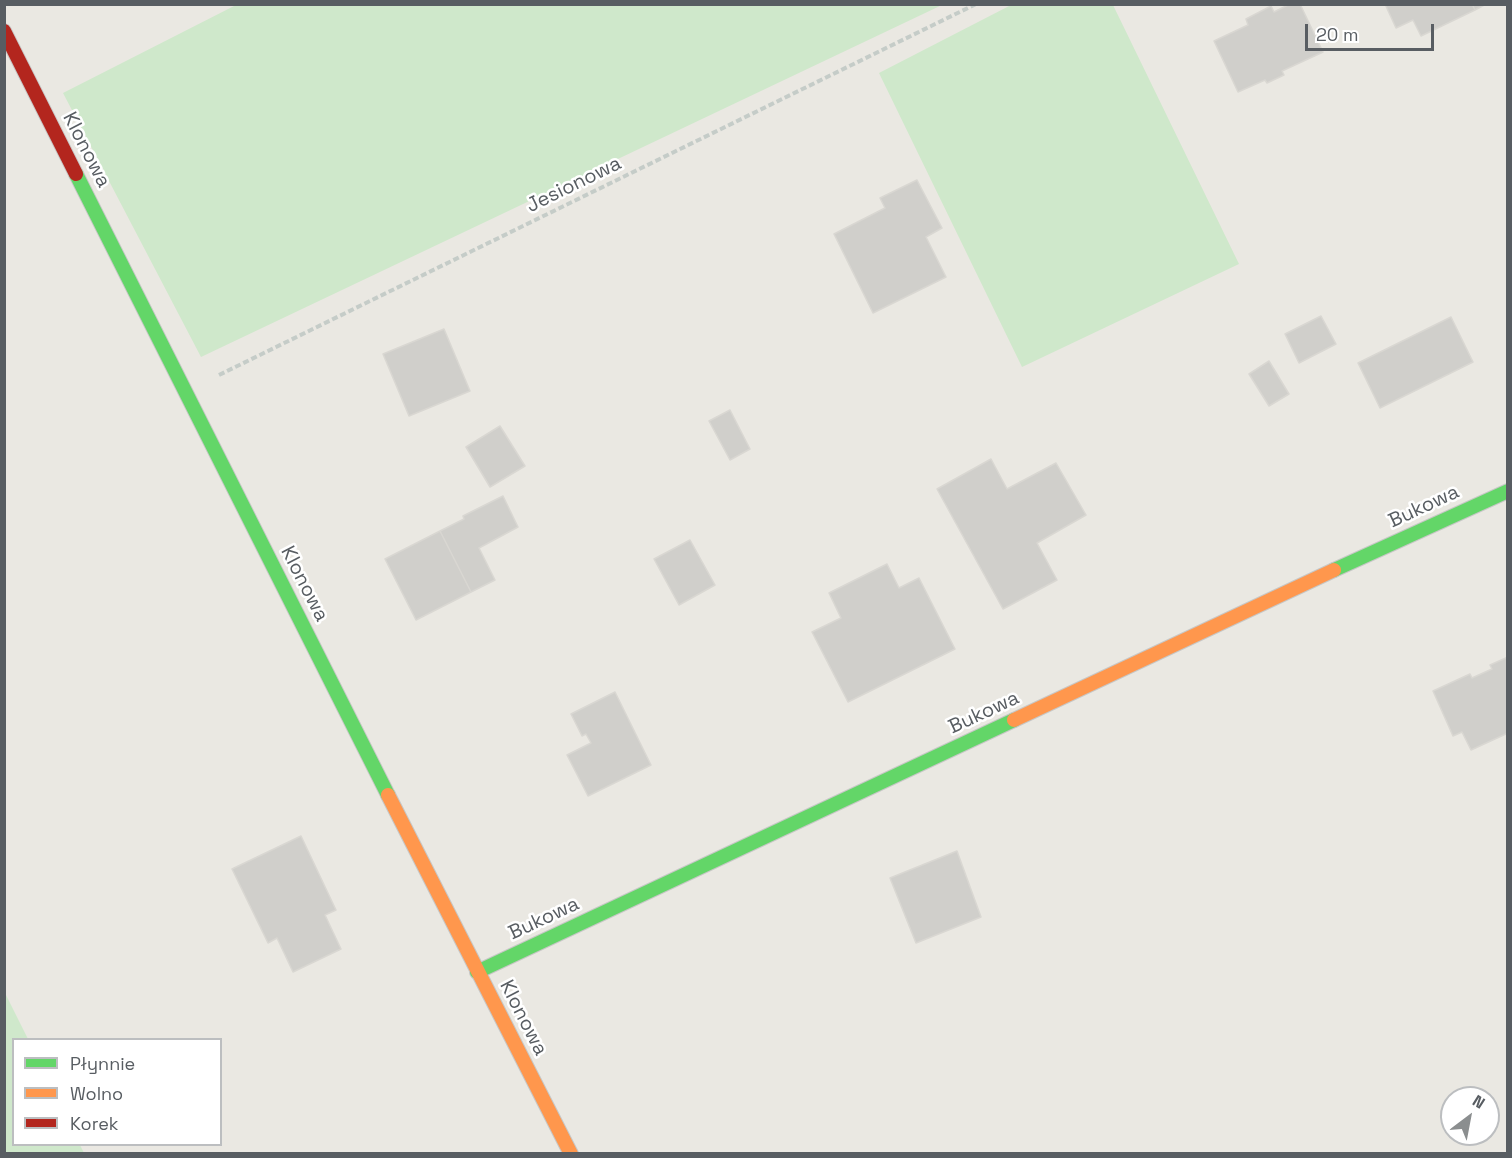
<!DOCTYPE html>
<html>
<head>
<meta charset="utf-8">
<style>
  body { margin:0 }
  #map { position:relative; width:1512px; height:1158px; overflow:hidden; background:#eae8e2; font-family:"Space Grotesk",sans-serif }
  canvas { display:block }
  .frame { position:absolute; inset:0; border:6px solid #585d62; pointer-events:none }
  .legend { position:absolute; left:12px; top:1038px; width:210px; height:108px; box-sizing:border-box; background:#fff; border:2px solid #bcbec0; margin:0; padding:8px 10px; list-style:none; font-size:18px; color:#585d62 }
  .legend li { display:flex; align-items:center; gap:12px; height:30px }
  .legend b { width:30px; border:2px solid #bcbec0 }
  .north { position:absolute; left:1440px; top:1086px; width:60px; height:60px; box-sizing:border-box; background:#fff; border:2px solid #bcbec0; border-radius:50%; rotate:32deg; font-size:16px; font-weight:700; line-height:24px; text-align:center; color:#585d62 }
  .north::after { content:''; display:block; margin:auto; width:21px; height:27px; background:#8b8e8f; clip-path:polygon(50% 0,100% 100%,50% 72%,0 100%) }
  .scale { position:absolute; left:1305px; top:24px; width:129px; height:27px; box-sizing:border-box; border:3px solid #585d62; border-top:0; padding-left:8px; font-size:18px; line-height:21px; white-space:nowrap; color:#585d62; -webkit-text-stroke:4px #fff; paint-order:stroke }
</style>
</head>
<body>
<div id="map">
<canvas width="1512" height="1158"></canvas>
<div class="frame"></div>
<ul class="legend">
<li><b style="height:8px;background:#63d668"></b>Płynnie</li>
<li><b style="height:8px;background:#ff974d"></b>Wolno</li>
<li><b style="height:8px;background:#b3261e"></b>Korek</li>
</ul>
<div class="north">N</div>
<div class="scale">20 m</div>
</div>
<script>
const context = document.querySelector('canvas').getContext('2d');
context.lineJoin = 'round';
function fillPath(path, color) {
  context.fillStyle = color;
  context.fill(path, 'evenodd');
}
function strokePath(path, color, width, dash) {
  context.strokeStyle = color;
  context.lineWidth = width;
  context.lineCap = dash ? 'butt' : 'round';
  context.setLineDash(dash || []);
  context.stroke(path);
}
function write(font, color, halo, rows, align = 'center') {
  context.font = font + ' "Space Grotesk",sans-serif';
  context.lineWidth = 5;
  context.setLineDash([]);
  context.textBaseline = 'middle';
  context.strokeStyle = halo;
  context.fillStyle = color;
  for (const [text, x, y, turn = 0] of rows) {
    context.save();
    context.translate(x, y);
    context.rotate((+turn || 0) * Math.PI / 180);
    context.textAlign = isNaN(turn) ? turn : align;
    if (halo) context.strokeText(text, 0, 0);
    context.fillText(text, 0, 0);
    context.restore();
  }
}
fillPath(new Path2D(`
  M 1013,4 L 1113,5 L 1239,264 L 1022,367 L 879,73 Z
  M 236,5 L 236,4 L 942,5 L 201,357 L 63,93 Z
  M 4,991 L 28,1039 L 14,1040 L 14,1144 L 80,1145 L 84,1153 L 5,1153 Z`), '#cfe8cb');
const building = new Path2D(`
  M 1290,4 L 1300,4 L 1323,52 L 1282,71 L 1284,75 L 1267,83 L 1265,80 L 1238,92 L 1214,41 L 1248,25 L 1246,19 L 1271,6 L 1274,12 Z
  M 1385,4 L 1472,4 L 1475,10 L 1421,36 L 1413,20 L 1396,28 Z
  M 1472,4 L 1486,4 L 1475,10 Z
  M 917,180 L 942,228 L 926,237 L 946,277 L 873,313 L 834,234 L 885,208 L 880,198 Z
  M 1321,316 L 1336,344 L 1299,363 L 1285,334 Z
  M 1451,317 L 1473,362 L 1380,408 L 1358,363 Z
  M 444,329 L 470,391 L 409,416 L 383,354 Z
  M 1269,361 L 1289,394 L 1269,406 L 1249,374 Z
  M 730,410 L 750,449 L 730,460 L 709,421 Z
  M 500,426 L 525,466 L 490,487 L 466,447 Z
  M 991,459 L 1007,489 L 1056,463 L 1086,515 L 1037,543 L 1057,580 L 1003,609 L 937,489 Z
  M 503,496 L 518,527 L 479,548 L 495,580 L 471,592 L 440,531 L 464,519 L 463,516 Z
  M 440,531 L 471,592 L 416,620 L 385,559 Z
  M 690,540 L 715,585 L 679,605 L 654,559 Z
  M 887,564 L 899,588 L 919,578 L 955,649 L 848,702 L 812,632 L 841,618 L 829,593 Z
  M 1508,657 L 1508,733 L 1471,750 L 1462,732 L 1453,736 L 1433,691 L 1470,674 L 1472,678 L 1492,669 L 1490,665 Z
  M 615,692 L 651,765 L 588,796 L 567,755 L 591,743 L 586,734 L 582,736 L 571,714 Z
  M 301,836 L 336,910 L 325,915 L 341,949 L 293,972 L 277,938 L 268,943 L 232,869 Z
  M 957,851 L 981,917 L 916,943 L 890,878 Z`);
fillPath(building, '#d0cfcb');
strokePath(building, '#d9d7d2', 1.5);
const fast = new Path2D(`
  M 76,174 L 388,795
  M 1334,570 L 1508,491
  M 477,972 L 1014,720`);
const slow = new Path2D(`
  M 1014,720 L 1334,570
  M 388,795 L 571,1154`);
const jam = new Path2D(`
  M 4,31 L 76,174`);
strokePath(fast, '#c7c7c6', 16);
strokePath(slow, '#c7c7c6', 16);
strokePath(jam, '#c7c7c6', 16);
strokePath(new Path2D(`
  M 219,375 L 976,4`), '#c5ccc8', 4, [6, 3]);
strokePath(fast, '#63d668', 14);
strokePath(slow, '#ff974d', 14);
strokePath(jam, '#b3261e', 14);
write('20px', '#585d62', '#fff', [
  ["Klonowa",86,150,63],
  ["Jesionowa",574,185,-26],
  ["Bukowa",1424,507,-25],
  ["Klonowa",304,584,63],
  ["Bukowa",984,713,-25],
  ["Bukowa",544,919,-25],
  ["Klonowa",523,1018,63]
]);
</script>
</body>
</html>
